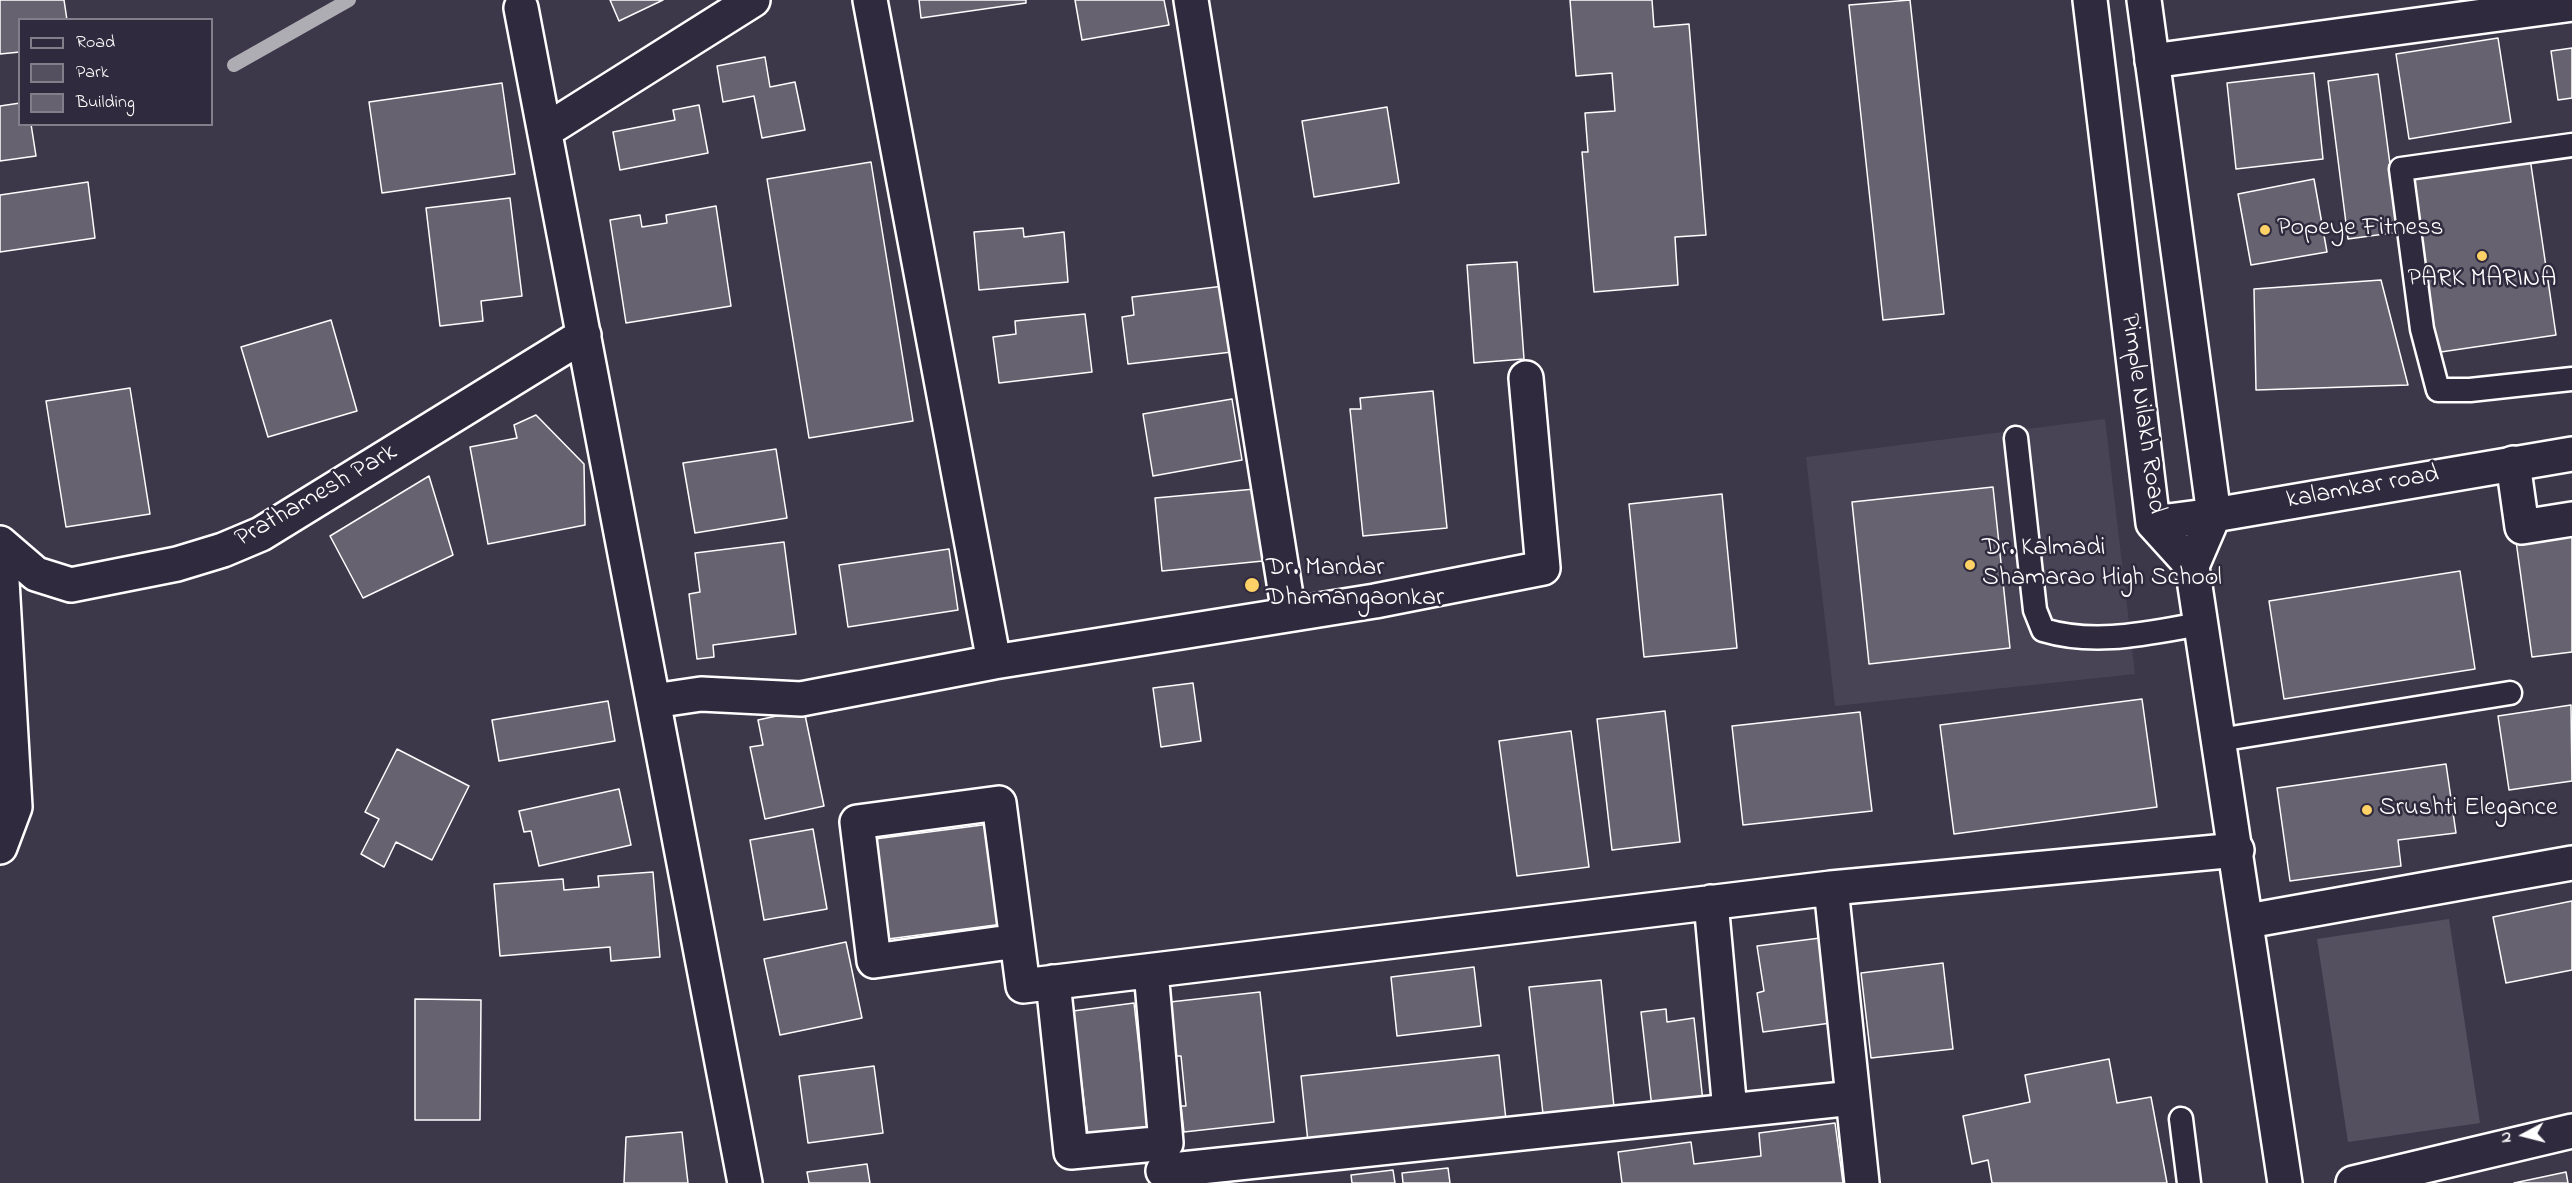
<!DOCTYPE html>
<html>
<head>
<meta charset="utf-8">
<style>
  body { margin:0 }
  #map { position:relative; width:2572px; height:1183px; overflow:hidden; background:#3c3749; font-family:"Indie Flower",sans-serif }
  canvas { display:block }
  .legend { position:absolute; left:18px; top:18px; width:195px; height:108px; box-sizing:border-box; background:#2f2a3d; border:2px solid #827f8b; margin:0; padding:8px 10px; list-style:none; font-size:18px; color:#fff }
  .legend li { display:flex; align-items:center; gap:12px; height:30px }
  .legend b { width:30px; border:2px solid #827f8b }
  .north { position:absolute; left:2494px; top:1105px; width:60px; height:60px; -webkit-text-stroke:4px #2f2a3d; paint-order:stroke; rotate:263deg; font-size:16px; font-weight:700; line-height:24px; text-align:center; color:#fff }
  .north::after { content:''; display:block; margin:auto; width:21px; height:27px; background:#fff; clip-path:polygon(50% 0,100% 100%,50% 72%,0 100%) }
</style>
</head>
<body>
<div id="map">
<canvas width="2572" height="1183"></canvas>
<ul class="legend">
<li><b style="height:8px;background:#2f2a3d"></b>Road</li>
<li><b style="height:16px;background:#555060"></b>Park</li>
<li><b style="height:16px;background:#666270"></b>Building</li>
</ul>
<div class="north">N</div>
</div>
<script>
const context = document.querySelector('canvas').getContext('2d');
context.lineJoin = 'round';
function fillPath(path, color) {
  context.fillStyle = color;
  context.fill(path, 'evenodd');
}
function strokePath(path, color, width, dash) {
  context.strokeStyle = color;
  context.lineWidth = width;
  context.lineCap = dash ? 'butt' : 'round';
  context.setLineDash(dash || []);
  context.stroke(path);
}
function write(font, color, halo, rows, align = 'center') {
  context.font = font + ' "Indie Flower",sans-serif';
  context.lineWidth = 5;
  context.setLineDash([]);
  context.textBaseline = 'middle';
  context.strokeStyle = halo;
  context.fillStyle = color;
  for (const [text, x, y, turn = 0] of rows) {
    context.save();
    context.translate(x, y);
    context.rotate((+turn || 0) * Math.PI / 180);
    context.textAlign = isNaN(turn) ? turn : align;
    if (halo) context.strokeText(text, 0, 0);
    context.fillText(text, 0, 0);
    context.restore();
  }
}
fillPath(new Path2D(`
  M 2105,419 L 2135,674 L 1835,706 L 1806,457 Z`), '#494455');
fillPath(new Path2D(`
  M 2449,919 L 2480,1123 L 2348,1142 L 2317,939 Z`), '#555060');
strokePath(new Path2D(`
  M 234,65 L 349,0`), '#afadb4', 14);
const building = new Path2D(`
  M 0,0 L 64,0 L 67,20 L 20,20 L 20,52 L 0,54 Z
  M 610,0 L 663,0 L 619,21 Z
  M 919,0 L 1026,0 L 1026,3 L 921,18 Z
  M 1075,0 L 1164,0 L 1169,25 L 1082,40 Z
  M 1570,0 L 1652,0 L 1654,27 L 1689,24 L 1706,235 L 1675,237 L 1678,285 L 1594,292 L 1582,152 L 1588,152 L 1585,113 L 1615,111 L 1612,73 L 1576,76 Z
  M 1910,0 L 1944,314 L 1883,320 L 1849,5 Z
  M 2498,38 L 2511,122 L 2409,139 L 2396,54 Z
  M 2572,48 L 2572,98 L 2558,100 L 2551,51 Z
  M 765,57 L 770,87 L 795,82 L 805,130 L 762,138 L 754,96 L 723,102 L 717,66 Z
  M 2314,73 L 2323,159 L 2236,169 L 2227,83 Z
  M 2378,74 L 2399,232 L 2348,239 L 2328,81 Z
  M 502,83 L 515,174 L 382,193 L 369,102 Z
  M 20,103 L 20,124 L 31,124 L 36,156 L 0,161 L 0,106 Z
  M 699,105 L 708,153 L 620,170 L 613,132 L 675,120 L 673,110 Z
  M 1387,107 L 1399,183 L 1314,197 L 1302,121 Z
  M 2530,158 L 2556,335 L 2434,353 L 2408,176 Z
  M 871,162 L 913,421 L 809,438 L 767,179 Z
  M 2314,179 L 2327,252 L 2251,265 L 2238,194 Z
  M 88,182 L 95,238 L 0,252 L 0,195 Z
  M 510,198 L 522,296 L 481,301 L 483,321 L 440,326 L 426,208 Z
  M 716,206 L 731,306 L 626,323 L 610,220 L 640,215 L 642,227 L 667,223 L 666,215 Z
  M 1023,228 L 1024,237 L 1064,232 L 1068,282 L 979,290 L 974,232 Z
  M 1517,262 L 1524,359 L 1474,363 L 1467,265 Z
  M 2381,280 L 2408,385 L 2256,390 L 2254,289 Z
  M 1224,286 L 1232,352 L 1128,364 L 1122,317 L 1134,315 L 1132,297 Z
  M 1085,314 L 1092,372 L 999,383 L 993,337 L 1016,334 L 1015,321 Z
  M 331,320 L 357,411 L 268,437 L 241,347 Z
  M 130,388 L 150,514 L 66,527 L 46,401 Z
  M 1433,391 L 1447,528 L 1363,536 L 1350,409 L 1361,409 L 1360,398 Z
  M 1232,399 L 1242,460 L 1153,476 L 1143,414 Z
  M 536,415 L 584,464 L 585,525 L 488,544 L 470,447 L 517,438 L 514,425 Z
  M 776,449 L 787,518 L 695,533 L 683,463 Z
  M 429,476 L 453,555 L 363,598 L 330,536 Z
  M 1993,487 L 2010,648 L 1869,664 L 1852,502 Z
  M 1255,489 L 1263,561 L 1162,571 L 1155,498 Z
  M 1722,494 L 1737,648 L 1644,657 L 1629,504 Z
  M 2572,533 L 2572,652 L 2532,657 L 2516,541 Z
  M 784,542 L 796,634 L 713,645 L 714,657 L 697,659 L 689,594 L 700,592 L 695,553 Z
  M 949,549 L 958,610 L 848,627 L 839,565 Z
  M 2460,571 L 2475,669 L 2284,699 L 2269,601 Z
  M 1193,683 L 1201,741 L 1161,747 L 1153,688 Z
  M 2142,699 L 2157,807 L 1954,834 L 1940,725 Z
  M 608,701 L 615,741 L 499,761 L 492,720 Z
  M 2571,705 L 2572,781 L 2509,790 L 2498,716 Z
  M 804,710 L 824,806 L 765,819 L 750,747 L 763,745 L 758,720 Z
  M 1665,711 L 1680,842 L 1612,850 L 1597,719 Z
  M 1860,712 L 1872,811 L 1743,825 L 1732,726 Z
  M 1571,731 L 1589,867 L 1517,876 L 1499,741 Z
  M 397,749 L 469,786 L 432,860 L 396,842 L 384,867 L 361,854 L 379,819 L 365,812 Z
  M 2446,764 L 2456,833 L 2398,840 L 2401,866 L 2290,881 L 2277,788 Z
  M 619,789 L 631,845 L 539,866 L 531,831 L 524,832 L 519,811 Z
  M 990,824 L 1003,924 L 888,939 L 875,839 Z
  M 813,829 L 827,909 L 764,920 L 750,840 Z
  M 653,872 L 660,957 L 611,961 L 610,947 L 500,956 L 494,884 L 563,879 L 564,890 L 599,887 L 598,876 Z
  M 2572,901 L 2572,970 L 2506,983 L 2493,917 Z
  M 1820,938 L 1831,1023 L 1763,1032 L 1757,993 L 1764,991 L 1757,946 Z
  M 846,942 L 862,1018 L 780,1035 L 764,959 Z
  M 1943,963 L 1953,1049 L 1871,1058 L 1861,973 Z
  M 1474,967 L 1481,1026 L 1397,1036 L 1391,977 Z
  M 1601,980 L 1614,1107 L 1543,1114 L 1529,987 Z
  M 1260,992 L 1274,1122 L 1184,1132 L 1181,1106 L 1186,1106 L 1181,1056 L 1176,1056 L 1170,1002 Z
  M 415,999 L 481,1000 L 480,1120 L 415,1120 Z
  M 1134,1003 L 1148,1128 L 1088,1135 L 1073,1011 Z
  M 1666,1009 L 1667,1022 L 1694,1018 L 1703,1102 L 1652,1108 L 1641,1012 Z
  M 1499,1055 L 1506,1120 L 1308,1142 L 1301,1076 Z
  M 2109,1059 L 2117,1103 L 2151,1097 L 2167,1183 L 1992,1183 L 1988,1160 L 1972,1164 L 1963,1116 L 2030,1102 L 2025,1075 Z
  M 874,1066 L 883,1133 L 808,1143 L 799,1076 Z
  M 1835,1123 L 1843,1183 L 1622,1183 L 1618,1152 L 1691,1142 L 1694,1164 L 1761,1156 L 1759,1133 Z
  M 682,1132 L 688,1183 L 624,1183 L 626,1137 Z
  M 867,1164 L 870,1183 L 809,1183 L 807,1172 Z
  M 1448,1168 L 1450,1183 L 1403,1183 L 1402,1173 Z
  M 1393,1170 L 1395,1183 L 1352,1183 L 1351,1175 Z
  M 2566,1172 L 2568,1183 L 2514,1183 Z`);
fillPath(building, '#666270');
strokePath(building, '#fff', 1.5);
const lane = new Path2D(`
  M 2572,145 L 2401,169 L 2422,329 L 2438,390 L 2470,390 L 2572,379
  M 2016,438 L 2035,610 L 2043,630 C 2096,646 2148,633 2200,624
  M 2219,740 L 2510,693
  M 2181,1119 L 2189,1183`);
const street = new Path2D(`
  M 870,0 L 994,662
  M 1191,0 L 1289,614
  M 521,8 L 745,1183
  M 2152,61 L 2572,4
  M 545,131 L 753,0
  M 2513,463 L 2522,527 L 2572,519
  M 0,543 L 36,574 L 71,585 L 177,564 L 223,550 L 261,534 L 584,335
  M 0,546 L 15,807 L 0,847
  M 654,701 L 701,694 L 801,699 L 994,662 L 1375,601 L 1543,568 L 1526,378
  M 1831,888 L 1862,1183
  M 1711,902 L 1730,1111
  M 2248,921 L 2572,863
  M 1017,941 L 874,961 L 857,822 L 999,803 L 1023,986 L 1831,888 L 2237,850
  M 1053,982 L 1071,1152 L 1166,1143 L 1151,971
  M 1163,1171 L 1853,1098
  M 2353,1183 L 2572,1131`);
const secondary = new Path2D(`
  M 2090,0 L 2153,523 L 2192,566
  M 2144,0 L 2214,515 L 2192,566
  M 2153,523 L 2214,515 L 2572,454
  M 2192,566 L 2285,1183`);
strokePath(lane, '#fff', 27);
strokePath(street, '#fff', 38);
strokePath(secondary, '#fff', 38);
strokePath(lane, '#2f2a3d', 22);
strokePath(street, '#2f2a3d', 33);
strokePath(secondary, '#2f2a3d', 33);
for (const [x, y, r, color] of [
  [2265,230,6,"#ffd166"],
  [2482,256,6,"#ffd166"],
  [1970,565,6,"#ffd166"],
  [1252,585,8,"#ffd166"],
  [2367,810,6,"#ffd166"]
]) {
  const dot = new Path2D();
  dot.arc(x, y, r, 0, 2 * Math.PI);
  context.fillStyle = color;
  context.fill(dot);
  strokePath(dot, '#2f2a3d', 2);
}
write('26px', '#fff', '#2f2a3d', [
  ["Popeye Fitness",2277,230],
  ["PARK MARINA",2482,281,"center"],
  ["Dr. Kalmadi",1982,550],
  ["Shamarao High School",1982,580],
  ["Dr. Mandar",1266,570],
  ["Dhamangaonkar",1266,600],
  ["Srushti Elegance",2379,810]
], 'left');
write('26px', '#fff', '#2f2a3d', [
  ["Pimple Nilakh Road",2141,414,82],
  ["kalamkar road",2363,489,-10],
  ["Prathamesh Park",317,497,-30]
]);
</script>
</body>
</html>
